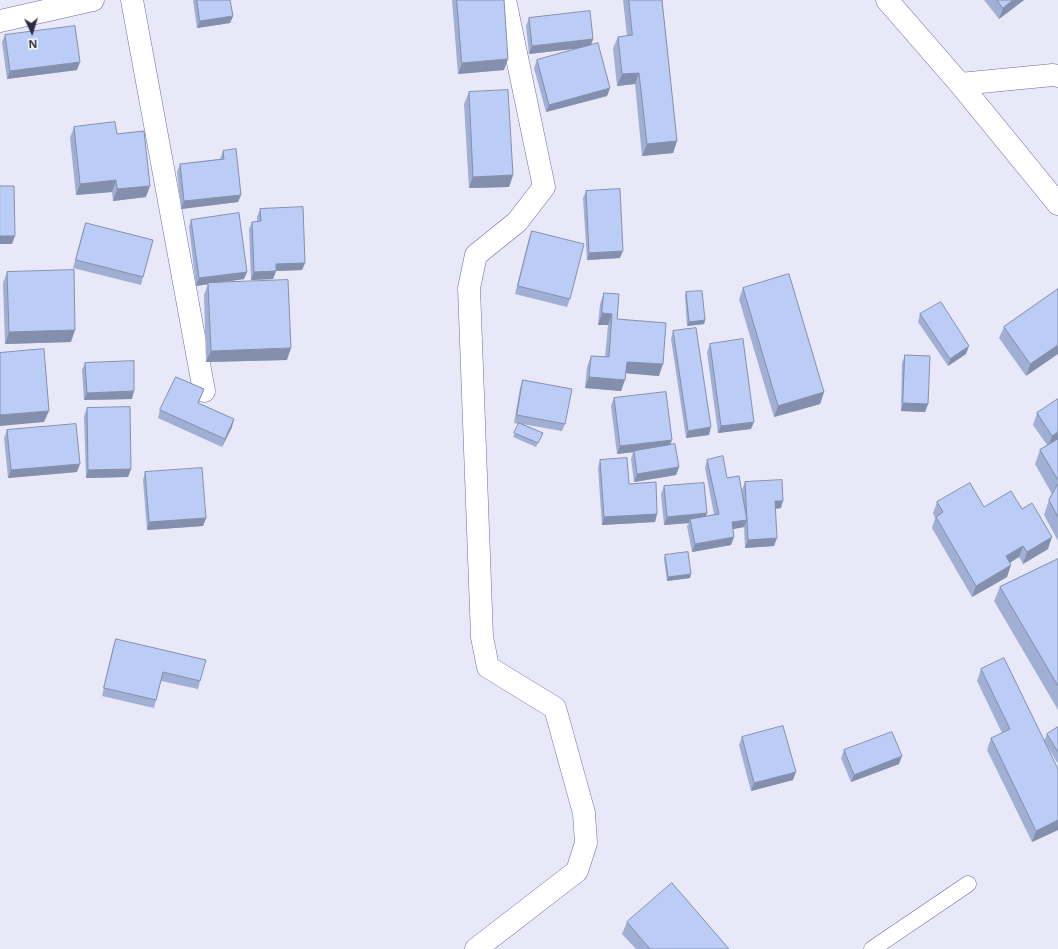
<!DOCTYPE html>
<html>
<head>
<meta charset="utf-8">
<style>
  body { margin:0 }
  #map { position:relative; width:1058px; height:949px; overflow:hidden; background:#e9e8f8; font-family:"Open Sans",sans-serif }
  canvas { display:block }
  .north { position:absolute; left:12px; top:12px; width:40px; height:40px; -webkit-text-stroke:3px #f7f7f7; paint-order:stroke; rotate:176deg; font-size:11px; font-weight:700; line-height:16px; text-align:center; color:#2d2a46 }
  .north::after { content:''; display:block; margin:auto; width:14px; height:18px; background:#2d2a46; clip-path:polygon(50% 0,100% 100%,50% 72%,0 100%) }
</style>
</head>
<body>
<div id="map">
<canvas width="1058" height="949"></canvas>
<div class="north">N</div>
</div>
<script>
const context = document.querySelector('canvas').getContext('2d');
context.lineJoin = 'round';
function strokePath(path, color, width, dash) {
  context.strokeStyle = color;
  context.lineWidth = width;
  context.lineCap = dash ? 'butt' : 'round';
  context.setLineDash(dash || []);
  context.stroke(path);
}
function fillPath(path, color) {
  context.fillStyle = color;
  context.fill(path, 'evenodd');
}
const lane = new Path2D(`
  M 872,949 L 968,884`);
const street = new Path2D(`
  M 132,0 L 204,391
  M 960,84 L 1053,75 L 1058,76
  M 476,949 L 577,871 L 586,843 L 584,813 L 555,708 L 488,667 L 482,637 L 469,288 L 476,255 L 517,222 L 544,187 L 505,0`);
const secondary = new Path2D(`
  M 887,0 L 960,84 L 1058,204
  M 0,21 L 93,0`);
strokePath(lane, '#6e67aa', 17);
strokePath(street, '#6e67aa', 23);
strokePath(secondary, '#6e67aa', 23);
strokePath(lane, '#fff', 16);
strokePath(street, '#fff', 22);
strokePath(secondary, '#fff', 22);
fillPath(new Path2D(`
  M 193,0 L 230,0 L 233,16 L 230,23 L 197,28 Z
  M 452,0 L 504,0 L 504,70 L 458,74 Z
  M 623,0 L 662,0 L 677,141 L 673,153 L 642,156 L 635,84 L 617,86 L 613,48 L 618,37 L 627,36 Z
  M 984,0 L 1024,0 L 999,19 Z
  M 529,18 L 593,39 L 591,45 L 610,88 L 607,96 L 546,112 L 534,68 L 537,60 L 580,48 L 529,54 L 526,26 Z
  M 5,35 L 77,70 L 7,79 L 2,42 Z
  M 469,92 L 513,175 L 509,187 L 469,188 L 464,104 Z
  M 74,127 L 117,134 L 146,197 L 113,201 L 112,192 L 76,195 L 70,138 Z
  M 223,151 L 241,195 L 238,202 L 181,209 L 177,172 L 180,164 L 220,159 Z
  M 586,191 L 620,258 L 587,260 L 583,198 Z
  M 260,209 L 305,263 L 302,270 L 276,271 L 273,279 L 251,280 L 249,229 L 252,222 L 257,221 L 257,217 Z
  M 191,220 L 247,272 L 244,279 L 217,283 L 287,360 L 206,362 L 204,295 L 208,284 L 196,286 L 189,227 Z
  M 86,223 L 143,277 L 141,285 L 73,268 L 83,231 Z
  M 532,231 L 570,299 L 567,307 L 515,294 L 529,238 Z
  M 7,272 L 71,342 L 5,344 L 3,283 Z
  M 743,288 L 824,392 L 820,404 L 774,417 L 739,299 Z
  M 1058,289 L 1026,376 L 999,338 L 1004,327 Z
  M 686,292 L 705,320 L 704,324 L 687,326 L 685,296 Z
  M 604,293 L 617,319 L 659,376 L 626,373 L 621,391 L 585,388 L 587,367 L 591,356 L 605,357 L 608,325 L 598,325 L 600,304 Z
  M 920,314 L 966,354 L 948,366 L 918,322 Z
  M 673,331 L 709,435 L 686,438 L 671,339 Z
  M 710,344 L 751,429 L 718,433 L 707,352 Z
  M 905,355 L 928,404 L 925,412 L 901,411 L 902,363 Z
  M 85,363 L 132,399 L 84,400 L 82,370 Z
  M 523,380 L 565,424 L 562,431 L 522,424 L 543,433 L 536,447 L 513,437 L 519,424 L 514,423 L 520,388 Z
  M 204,389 L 198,403 L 232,427 L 222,447 L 158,418 L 160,410 Z
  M 614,398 L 670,445 L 679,467 L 676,475 L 634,482 L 631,459 L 633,452 L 617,454 L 611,406 Z
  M 1058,399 L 1058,541 L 1044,515 L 1049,500 L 1052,494 L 1035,464 L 1040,450 L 1047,445 L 1033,425 L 1037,413 Z
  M 87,408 L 131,469 L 128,477 L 86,478 L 84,416 Z
  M 7,430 L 77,472 L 8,478 L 4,438 Z
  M 600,460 L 629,484 L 657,514 L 655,522 L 602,525 L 598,468 Z
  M 707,460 L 727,478 L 743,499 L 742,490 L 745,482 L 781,508 L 775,509 L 774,546 L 745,548 L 744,526 L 744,527 L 733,529 L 731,545 L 692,552 L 687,526 L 689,523 L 664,525 L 661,494 L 664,486 L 707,513 L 706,516 L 714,514 L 705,468 Z
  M 145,472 L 206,518 L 203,526 L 147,530 L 143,480 Z
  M 937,502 L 984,507 L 1022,509 L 1048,549 L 1023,564 L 1019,557 L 1010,563 L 1007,577 L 972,597 L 932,528 L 935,518 L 933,513 Z
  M 665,555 L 690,578 L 667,581 L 664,559 Z
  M 1058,559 L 1058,710 L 994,601 L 1000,587 Z
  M 116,639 L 200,681 L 198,689 L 161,681 L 156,700 L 154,708 L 102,696 L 113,647 Z
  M 981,669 L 1044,741 L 1047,734 L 1058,727 L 1058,764 L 1046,744 L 1058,830 L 1032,842 L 987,750 L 991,738 L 1002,733 L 977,681 Z
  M 742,737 L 793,780 L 751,791 L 739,745 Z
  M 844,750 L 899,764 L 851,782 L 841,758 Z
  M 627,922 L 729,949 L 636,949 L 622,934 Z`), '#a1afd4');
fillPath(new Path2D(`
  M 1013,0 L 1024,0 L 999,19 L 1003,8 Z
  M 233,16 L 230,23 L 197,28 L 200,21 Z
  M 593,39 L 590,47 L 529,54 L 532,46 Z
  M 508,59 L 504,70 L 458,74 L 462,63 Z
  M 80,62 L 77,70 L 7,79 L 10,71 Z
  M 639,73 L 635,84 L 617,86 L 622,74 Z
  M 610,88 L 607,96 L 546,112 L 549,105 Z
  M 677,141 L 673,153 L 642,156 L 647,144 Z
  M 513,175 L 509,187 L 469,188 L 473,177 Z
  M 116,180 L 112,192 L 76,195 L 80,184 Z
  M 150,186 L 146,197 L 113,201 L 117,189 Z
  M 241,195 L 238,202 L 181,209 L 184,201 Z
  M 0,236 L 15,236 L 12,244 L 0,244 Z
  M 623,251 L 620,258 L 587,260 L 589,253 Z
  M 305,263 L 302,270 L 276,271 L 273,279 L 251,280 L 254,272 L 276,264 Z
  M 247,272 L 244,279 L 196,286 L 199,278 Z
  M 602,313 L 612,314 L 608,325 L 598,325 Z
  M 705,320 L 704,324 L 687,326 L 689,322 Z
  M 75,330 L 71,342 L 5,344 L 9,332 Z
  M 1058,345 L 1058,354 L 1026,376 L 1030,364 Z
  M 969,346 L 966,354 L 948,366 L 950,359 Z
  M 291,348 L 287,360 L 206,362 L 211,351 Z
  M 627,362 L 663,364 L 659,376 L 623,373 Z
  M 589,377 L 625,380 L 621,391 L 585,388 Z
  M 134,391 L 132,399 L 84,400 L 87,393 Z
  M 824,392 L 820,404 L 774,417 L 778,406 Z
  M 903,403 L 928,404 L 925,412 L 901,411 Z
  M 49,411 L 44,422 L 0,426 L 0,415 Z
  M 234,419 L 232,427 L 222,447 L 225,439 Z
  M 754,422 L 751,429 L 718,433 L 721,426 Z
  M 711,427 L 709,435 L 686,438 L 688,431 Z
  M 1058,432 L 1058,440 L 1048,447 L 1052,436 Z
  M 672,440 L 669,448 L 617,454 L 620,446 Z
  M 80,464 L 77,472 L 8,478 L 11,470 Z
  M 679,467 L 676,475 L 634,482 L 637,474 Z
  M 131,469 L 128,477 L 86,478 L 88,470 Z
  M 775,501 L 783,501 L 781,508 L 772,509 Z
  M 707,513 L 704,521 L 690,519 L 689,523 L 664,525 L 667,517 Z
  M 657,514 L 655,522 L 602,525 L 604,517 Z
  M 206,518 L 203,526 L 147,530 L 149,522 Z
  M 747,520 L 744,527 L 729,530 L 732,522 Z
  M 734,537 L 731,545 L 692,552 L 695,544 Z
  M 1052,537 L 1048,549 L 1023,564 L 1027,552 Z
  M 777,538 L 774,546 L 745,548 L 748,540 Z
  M 1023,546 L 1019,557 L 1002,567 L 1006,556 Z
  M 1011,565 L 1007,577 L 972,597 L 976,586 Z
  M 691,574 L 690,578 L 667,581 L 668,577 Z
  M 902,756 L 899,764 L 851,782 L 854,775 Z
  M 796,772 L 793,780 L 751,791 L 754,783 Z
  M 1058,820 L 1058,830 L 1032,842 L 1036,831 Z`), '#838fac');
const building = new Path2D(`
  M 197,0 L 230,0 L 233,16 L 200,21 Z
  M 457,0 L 504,0 L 508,59 L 462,63 Z
  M 629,0 L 662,0 L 677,141 L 647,144 L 639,73 L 622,74 L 618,37 L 632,35 Z
  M 997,0 L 1013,0 L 1003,8 Z
  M 590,11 L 593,39 L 532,46 L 529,18 Z
  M 75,26 L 80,62 L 10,71 L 5,35 Z
  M 598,43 L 610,88 L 549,105 L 537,60 Z
  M 508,90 L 513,175 L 473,177 L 469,92 Z
  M 115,122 L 117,134 L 144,131 L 150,186 L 117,189 L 116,180 L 80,184 L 74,127 Z
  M 236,149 L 241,195 L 184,201 L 180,164 L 224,159 L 223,151 Z
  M 0,186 L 14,186 L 15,236 L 0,236 Z
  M 620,189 L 623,251 L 589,253 L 586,191 Z
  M 303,207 L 305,263 L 276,264 L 276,271 L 254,272 L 252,222 L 261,221 L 260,209 Z
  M 239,213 L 247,272 L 199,278 L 191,220 Z
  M 86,223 L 153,240 L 143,277 L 76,260 Z
  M 532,231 L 584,244 L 570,299 L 518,286 Z
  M 74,270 L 75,330 L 9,332 L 7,272 Z
  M 789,274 L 824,392 L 778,406 L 743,288 Z
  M 288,280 L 291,348 L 211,351 L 208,283 Z
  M 1058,289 L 1058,345 L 1030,364 L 1004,327 Z
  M 702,291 L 705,320 L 689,322 L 686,292 Z
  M 604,293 L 619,294 L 617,319 L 666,323 L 663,364 L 627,362 L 625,380 L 589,377 L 591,356 L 609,357 L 612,314 L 602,313 Z
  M 941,302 L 969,346 L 950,359 L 920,314 Z
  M 696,328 L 711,427 L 688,431 L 673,331 Z
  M 743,339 L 754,422 L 721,426 L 710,344 Z
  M 44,349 L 49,411 L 0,415 L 0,353 Z
  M 905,355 L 930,356 L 928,404 L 903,403 Z
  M 134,361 L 134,391 L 87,393 L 85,363 Z
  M 176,377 L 204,389 L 198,403 L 234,419 L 225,439 L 160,410 Z
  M 523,380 L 572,389 L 565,424 L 517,415 Z
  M 666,392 L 672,440 L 620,446 L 614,398 Z
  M 1058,399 L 1058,432 L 1052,436 L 1037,413 Z
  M 130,407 L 131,469 L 88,470 L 87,408 Z
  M 519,423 L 543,433 L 538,443 L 514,433 Z
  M 76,424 L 80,464 L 11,470 L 7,430 Z
  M 1058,439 L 1058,480 L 1040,450 Z
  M 675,444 L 679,467 L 637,474 L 634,451 Z
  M 723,456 L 727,478 L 739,476 L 747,520 L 732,522 L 734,537 L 695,544 L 690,519 L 719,514 L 707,460 Z
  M 627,458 L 629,484 L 656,482 L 657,514 L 604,517 L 600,460 Z
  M 202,468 L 206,518 L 149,522 L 145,472 Z
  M 782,480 L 783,501 L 775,501 L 777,538 L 748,540 L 745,482 Z
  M 704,483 L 707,513 L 667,517 L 664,486 Z
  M 970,483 L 984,507 L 1011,491 L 1022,509 L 1032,503 L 1052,537 L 1027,552 L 1023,546 L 1006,556 L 1011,565 L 976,586 L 936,517 L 943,512 L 937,502 Z
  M 1058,484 L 1058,517 L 1049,500 Z
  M 688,552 L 691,574 L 668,577 L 665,555 Z
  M 1058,559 L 1058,686 L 1000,587 Z
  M 116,639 L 206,660 L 200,681 L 163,672 L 156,700 L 104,688 Z
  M 1004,658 L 1058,769 L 1058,820 L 1036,831 L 991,738 L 1010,729 L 981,669 Z
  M 783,726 L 796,772 L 754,783 L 742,737 Z
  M 1058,727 L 1058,752 L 1047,734 Z
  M 892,732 L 902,756 L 854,775 L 844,750 Z
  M 672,883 L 729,949 L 650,949 L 627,922 Z`);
fillPath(building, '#bbccf6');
strokePath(building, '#838fac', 1);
</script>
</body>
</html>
